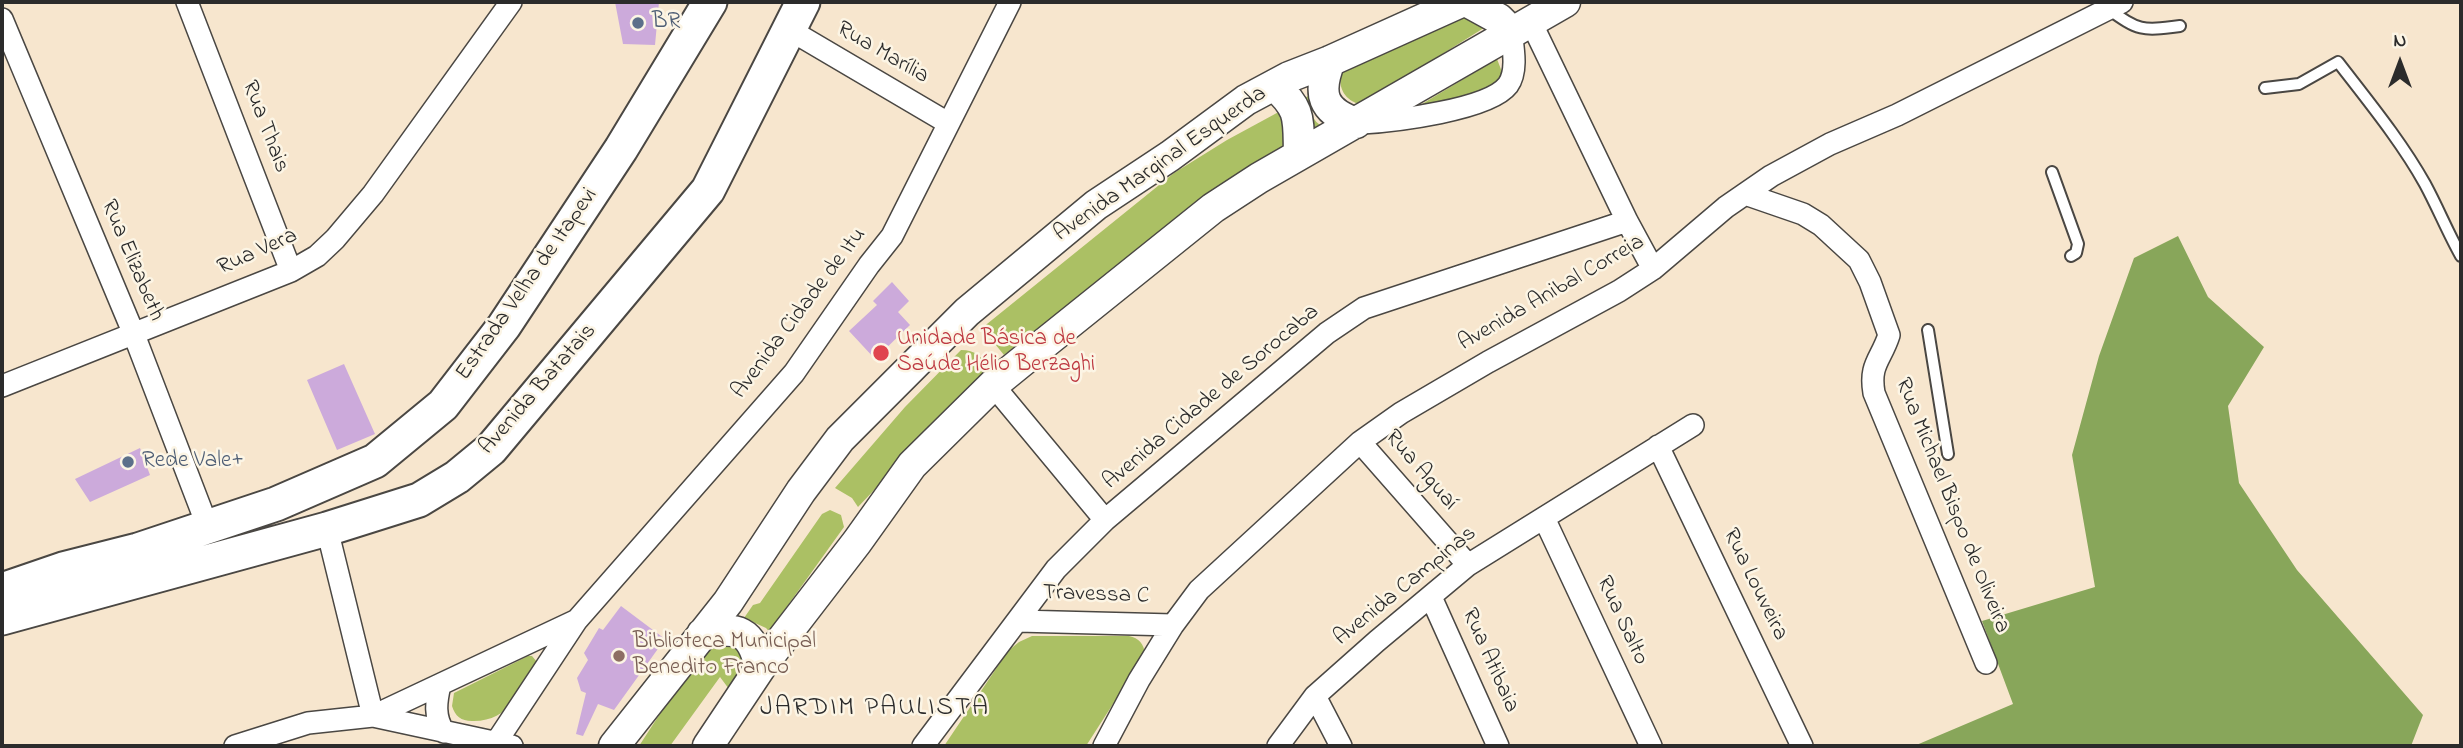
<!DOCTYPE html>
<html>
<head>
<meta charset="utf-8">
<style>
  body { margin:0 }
  #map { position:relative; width:2463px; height:748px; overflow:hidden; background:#f7e6ce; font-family:"Indie Flower",sans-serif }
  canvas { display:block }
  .frame { position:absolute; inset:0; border:4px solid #2b2b2b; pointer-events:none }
  .north { position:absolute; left:2365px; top:28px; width:70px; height:70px; -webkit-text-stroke:5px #fcf5e5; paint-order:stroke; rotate:0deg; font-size:19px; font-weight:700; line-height:28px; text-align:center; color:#2b2b2b }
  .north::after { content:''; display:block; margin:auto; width:24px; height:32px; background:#2b2b2b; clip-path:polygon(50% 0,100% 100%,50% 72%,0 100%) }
</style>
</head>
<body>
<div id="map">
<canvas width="2463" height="748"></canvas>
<div class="frame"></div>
<div class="north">N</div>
</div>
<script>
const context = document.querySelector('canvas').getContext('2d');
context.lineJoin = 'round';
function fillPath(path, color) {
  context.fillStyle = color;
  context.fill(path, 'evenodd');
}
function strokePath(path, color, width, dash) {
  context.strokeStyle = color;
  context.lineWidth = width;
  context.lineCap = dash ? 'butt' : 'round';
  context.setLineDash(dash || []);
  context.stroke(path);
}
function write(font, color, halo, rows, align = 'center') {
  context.font = font + ' "Indie Flower",sans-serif';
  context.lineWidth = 5;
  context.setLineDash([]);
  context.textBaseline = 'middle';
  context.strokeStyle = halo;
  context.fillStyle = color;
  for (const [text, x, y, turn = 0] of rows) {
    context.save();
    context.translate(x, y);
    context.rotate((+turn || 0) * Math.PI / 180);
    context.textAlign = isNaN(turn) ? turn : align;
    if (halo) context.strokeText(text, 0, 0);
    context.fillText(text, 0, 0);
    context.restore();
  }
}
fillPath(new Path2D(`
  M 1464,17 L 1487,26 L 1361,105 C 1345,100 1338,89 1341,73 L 1452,18 Z
  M 1497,59 L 1502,72 L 1498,86 L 1460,100 L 1412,110 Z
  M 1310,95 C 1309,112 1312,123 1328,129 L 1201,200 L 1004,355 L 982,328 L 1174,173 L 1227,140 Z
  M 961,350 C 975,350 983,356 988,370 L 858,507 L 852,498 L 835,488 L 905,407 Z
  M 830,510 L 841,515 L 844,527 L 778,619 L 781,627 L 774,637 L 766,628 L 744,618 L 753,605 L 760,603 L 822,514 Z
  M 1032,636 L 1129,636 C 1139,638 1144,644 1145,654 L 1086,746 L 944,746 L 1008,651 L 1019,642 Z
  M 730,645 C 752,655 739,674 729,689 L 720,677 L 670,746 L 639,746 L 691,666 L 715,646 Z
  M 528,656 L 532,656 L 537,662 C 520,690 510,722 472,721 C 461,721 455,716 452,706 L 454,693 Z`), '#abc064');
fillPath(new Path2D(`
  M 2178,236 L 2208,297 L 2264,347 L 2228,406 L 2239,483 L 2297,570 L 2423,715 L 2411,746 L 1914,746 L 2013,704 L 1982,621 L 2095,587 L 2072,455 L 2099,356 L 2134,258 Z`), '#88a65a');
fillPath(new Path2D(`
  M 615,2 L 659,2 L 655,45 L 623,44 Z
  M 892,282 L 909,301 L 898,312 L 910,325 L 875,359 L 849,331 L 877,305 L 873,301 Z
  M 344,364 L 375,434 L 337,450 L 307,380 Z
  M 140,448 L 150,475 L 90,502 L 75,479 Z
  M 621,606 L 665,639 L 614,710 L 598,704 L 583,736 L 576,734 L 586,693 L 581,691 L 577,678 L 588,660 L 584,653 L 599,628 L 603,630 Z`), '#ccaadb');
const service = new Path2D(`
  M 2107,8 C 2139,31 2141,31 2180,26
  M 2265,88 L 2299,84 L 2338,62 C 2368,101 2401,141 2425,184 C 2438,208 2448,233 2461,256
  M 2052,172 L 2078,244 L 2076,253 L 2071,256
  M 1928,330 L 1948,454`);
const minor = new Path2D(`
  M 187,2 L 291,271
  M 2,19 L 133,332 L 207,525
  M 1530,20 L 1627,221 L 1653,269
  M 790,30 L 948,123
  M 1362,123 C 1394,121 1489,110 1508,85 C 1518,71 1513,47 1511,31
  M 1745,194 L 1803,214 L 1821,225 L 1859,260 L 1870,282 L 1889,335 C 1881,360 1869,364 1874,393 L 1986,663
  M 993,385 L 1105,520
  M 2,386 L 291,271 L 317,256 L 335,239 L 373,194 L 511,2
  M 1360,442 L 1468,565
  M 1658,446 L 1802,746
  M 1544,518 L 1651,746
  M 327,529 L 373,716
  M 1431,597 L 1498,746
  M 1018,621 L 1173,625
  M 440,685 C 436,702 434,717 444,732
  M 1315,696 L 1341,746
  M 373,716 L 512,746
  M 495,744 L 577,620
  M 235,746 L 308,723 L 373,716 L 577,620 L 794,373 L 869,265 L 892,236 L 1010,2
  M 923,746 L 1056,569 L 1105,520 L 1327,333 L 1364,308 L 1627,221
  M 1104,746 L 1139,680 L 1173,625 L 1199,590 L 1360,442 L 1401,413 L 1488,362 L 1619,291 L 1653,269 L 1726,207 L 1771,176 L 1830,144 L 1897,115 L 2122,2
  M 1278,746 L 1315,696 L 1377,641 L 1468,565 L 1693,425`);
const secondary = new Path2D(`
  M 1468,2 L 1499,19 L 1511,31
  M 1330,61 C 1317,94 1322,111 1356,123
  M 1274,85 C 1302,110 1298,119 1299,155
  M 702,634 C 738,626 752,630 760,668
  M 614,746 L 728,602 L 801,491 L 840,439 L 967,312 L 1096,205 L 1170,156 L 1246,100 L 1289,77 L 1330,61 L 1461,2
  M 708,746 L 760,668 L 857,542 L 912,465 L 993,385 L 1020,363 L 1213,208 L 1259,178 L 1565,2`);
const primary = new Path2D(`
  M 2,590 L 63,569 L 138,550 L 276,504 L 375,461 L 443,405 L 504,326 L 621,149 L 710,2
  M 2,618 L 327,529 L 419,500 L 457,477 L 491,449 L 708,190 L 803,2`);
strokePath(service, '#4a4743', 14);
strokePath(minor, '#4a4743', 24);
strokePath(secondary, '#4a4743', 33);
strokePath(primary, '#4a4743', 37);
strokePath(service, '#fff', 10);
strokePath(minor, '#fff', 21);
strokePath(secondary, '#fff', 30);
strokePath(primary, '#fff', 33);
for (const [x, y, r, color] of [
  [638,23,7,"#5c6f8a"],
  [881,353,9,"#e0444e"],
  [128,462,7,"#5c6f8a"],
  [619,656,7,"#8d6e63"]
]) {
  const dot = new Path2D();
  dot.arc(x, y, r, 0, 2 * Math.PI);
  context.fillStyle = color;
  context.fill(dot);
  strokePath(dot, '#fcf5e5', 2.5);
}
write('23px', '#4e5e75', '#fcf5e5', [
  ["BR",652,23],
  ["Rede Vale+",142,462]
], 'left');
write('23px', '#2b2b2b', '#fcf5e5', [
  ["Rua Marília",882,54,30],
  ["Rua Thais",264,127,69],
  ["Avenida Marginal Esquerda",1161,165,-35],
  ["Rua Vera",258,253,-24],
  ["Rua Elizabeth",131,261,67],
  ["Estrada Velha de Itapevi",528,285,-55],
  ["Avenida Anibal Correia",1552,294,-30],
  ["Avenida Cidade de Itu",800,314,-53],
  ["Avenida Batatais",539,390,-49],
  ["Avenida Cidade de Sorocaba",1212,398,-40],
  ["Rua Aguaí",1420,471,49],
  ["Rua Michael Bispo de Oliveira",1951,506,68],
  ["Rua Louveira",1754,585,64],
  ["Avenida Campinas",1406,587,-39],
  ["Travessa C",1096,596,2],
  ["Rua Salto",1621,621,65],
  ["Rua Atibaia",1489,661,66]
]);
write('23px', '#be3a42', '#fcf5e5', [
  ["Unidade Básica de",897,340],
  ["Saúde Hélio Berzaghi",897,366]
], 'left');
write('23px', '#785e54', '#fcf5e5', [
  ["Biblioteca Municipal",633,643],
  ["Benedito Franco",633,669]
], 'left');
context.letterSpacing = '2px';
write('26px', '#2b2b2b', '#fcf5e5', [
  ["JARDIM PAULISTA",875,710]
]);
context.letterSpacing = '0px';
</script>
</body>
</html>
